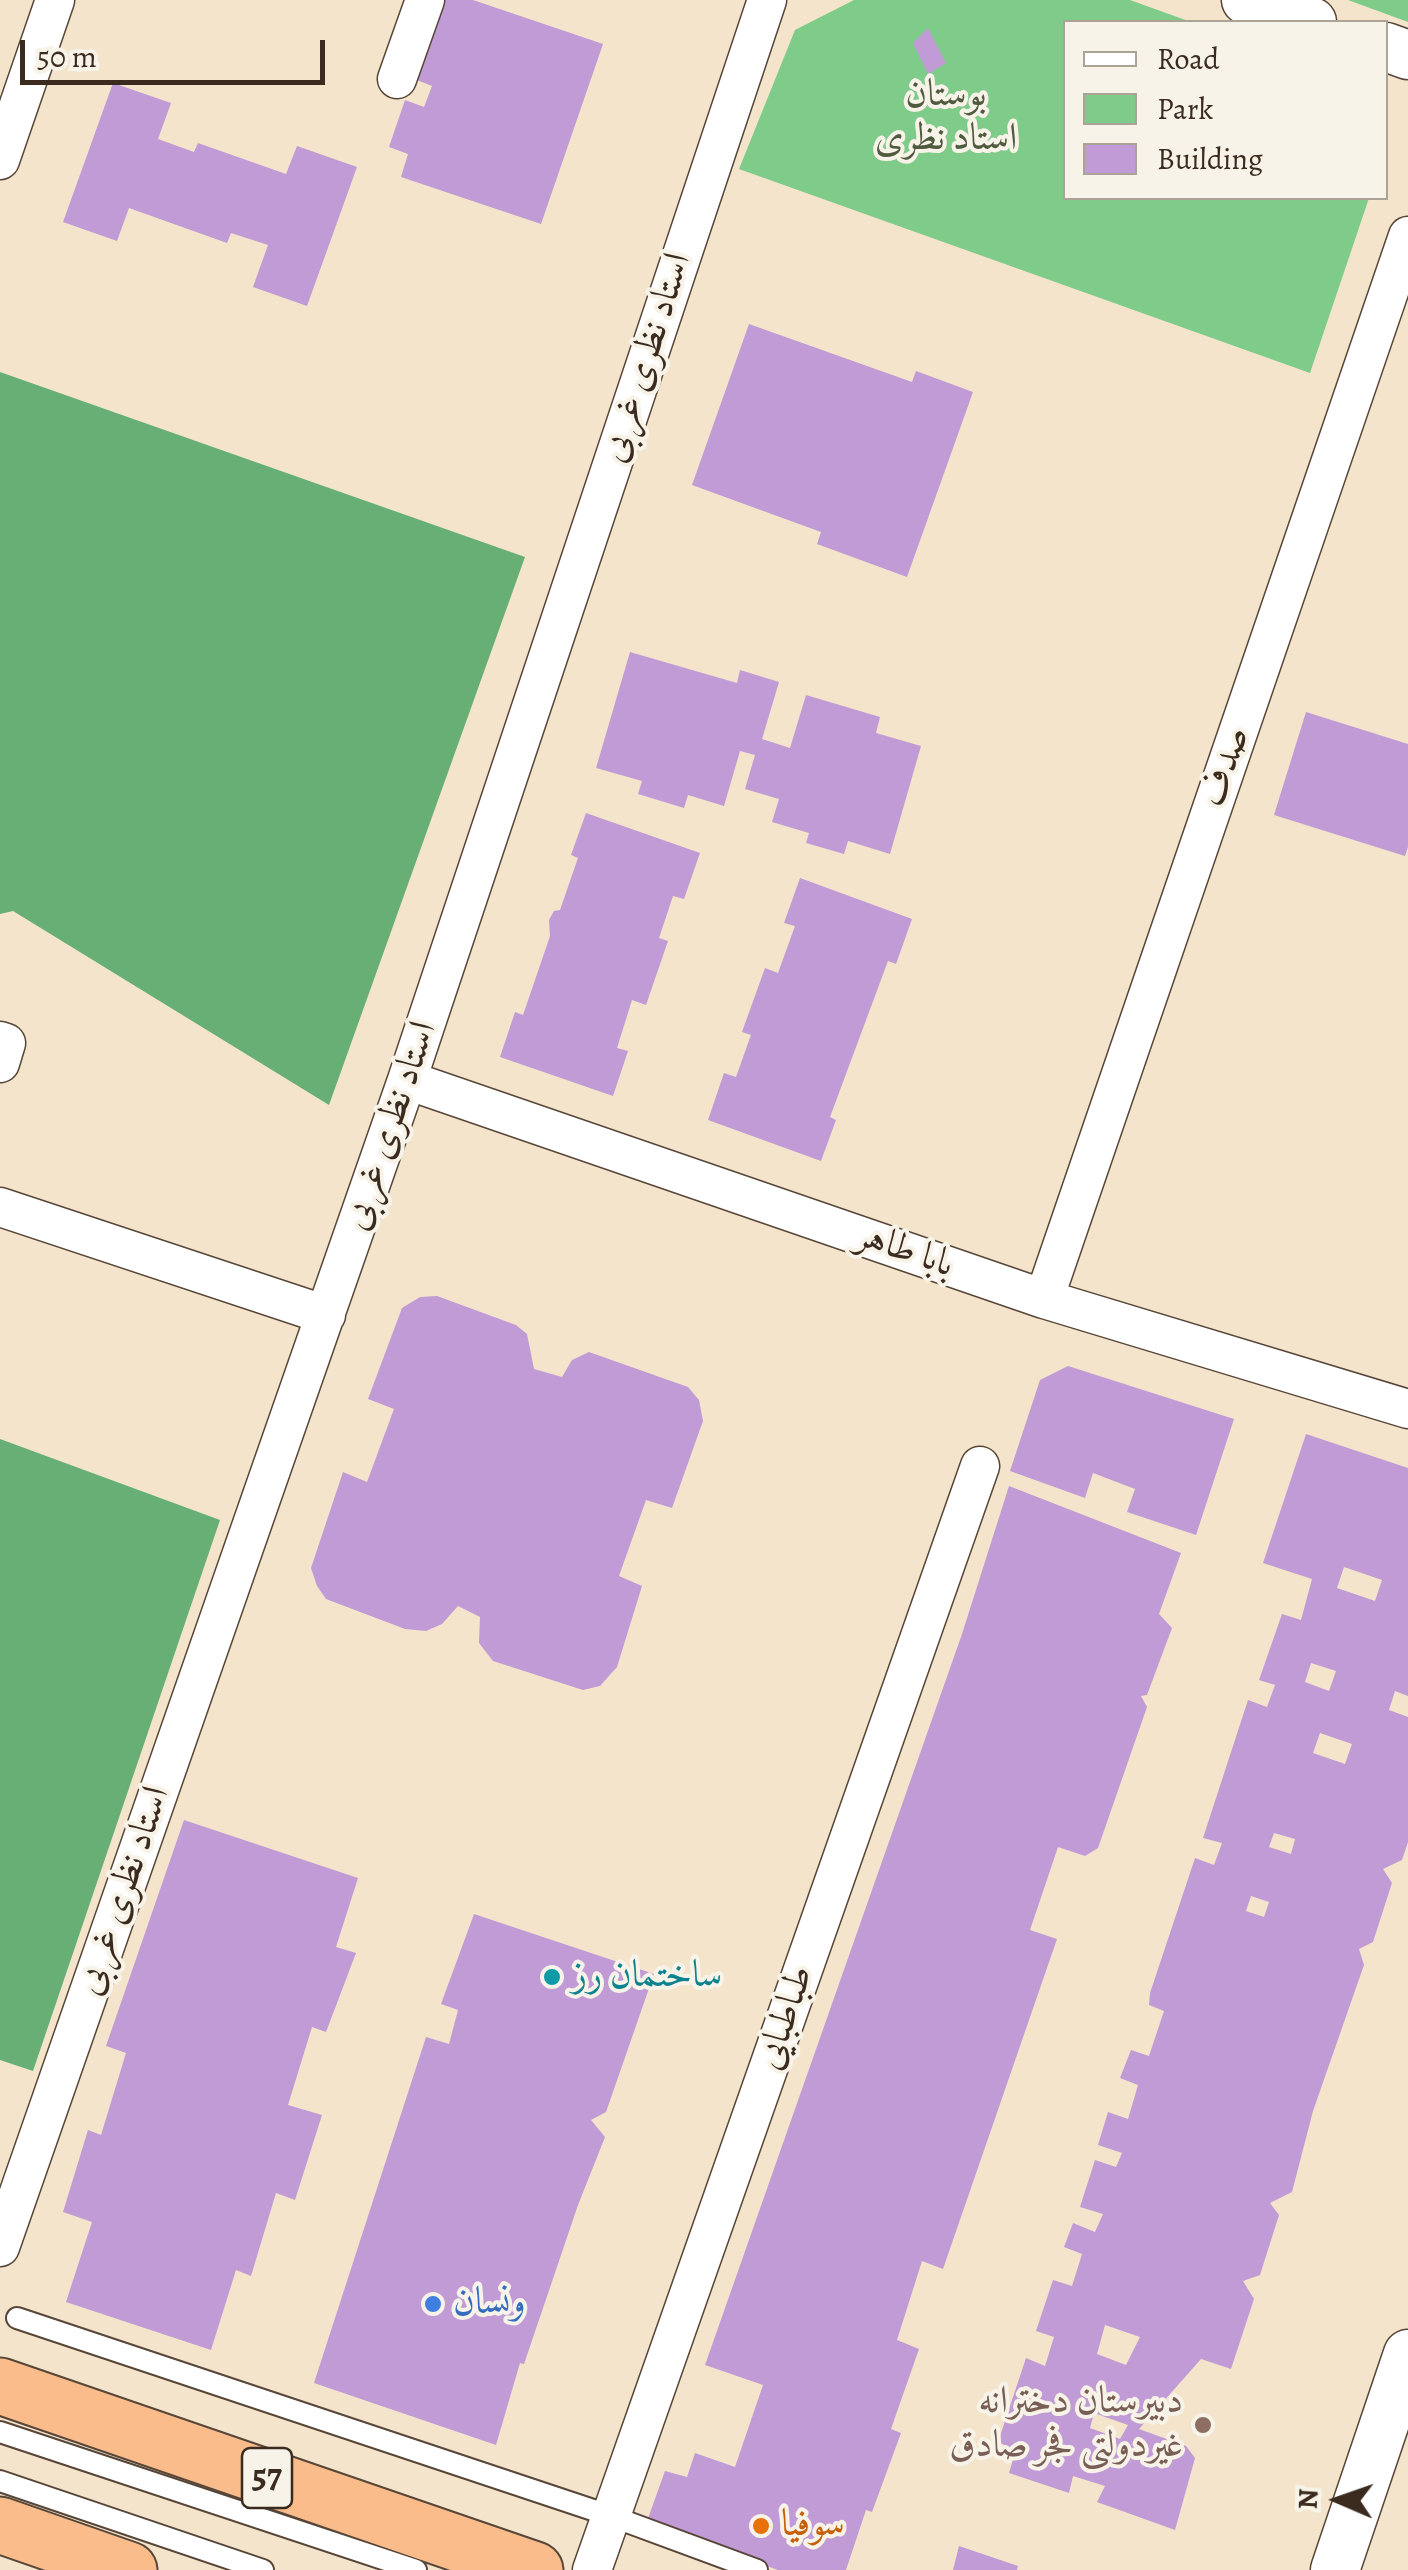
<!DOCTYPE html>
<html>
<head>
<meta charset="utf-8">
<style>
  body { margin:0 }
  #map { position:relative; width:1408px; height:2570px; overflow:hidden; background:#f3e4cb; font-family:Alegreya,serif }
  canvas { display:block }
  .legend { position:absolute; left:1063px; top:20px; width:325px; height:180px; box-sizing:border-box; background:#f7f3e8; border:2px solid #aca397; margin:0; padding:12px 18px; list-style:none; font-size:30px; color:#3b2a1e }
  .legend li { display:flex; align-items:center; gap:20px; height:50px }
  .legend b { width:50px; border:2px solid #aca397 }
  .north { position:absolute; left:1288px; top:2450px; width:100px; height:100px; -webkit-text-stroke:8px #f7f3e8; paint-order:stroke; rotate:272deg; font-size:28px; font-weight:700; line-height:40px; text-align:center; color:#3b2a1e }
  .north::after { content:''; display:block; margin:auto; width:35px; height:45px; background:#3b2a1e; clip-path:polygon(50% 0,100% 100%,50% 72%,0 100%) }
  .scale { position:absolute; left:20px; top:40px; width:305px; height:45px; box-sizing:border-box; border:5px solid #3b2a1e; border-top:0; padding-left:12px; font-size:30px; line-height:35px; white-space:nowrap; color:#3b2a1e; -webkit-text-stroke:8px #f7f3e8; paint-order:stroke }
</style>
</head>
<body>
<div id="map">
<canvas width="1408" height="2570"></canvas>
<ul class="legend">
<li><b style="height:12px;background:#fff"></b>Road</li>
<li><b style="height:28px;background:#7fcb89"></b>Park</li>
<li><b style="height:28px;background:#c19bd5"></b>Building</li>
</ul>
<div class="north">N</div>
<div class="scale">50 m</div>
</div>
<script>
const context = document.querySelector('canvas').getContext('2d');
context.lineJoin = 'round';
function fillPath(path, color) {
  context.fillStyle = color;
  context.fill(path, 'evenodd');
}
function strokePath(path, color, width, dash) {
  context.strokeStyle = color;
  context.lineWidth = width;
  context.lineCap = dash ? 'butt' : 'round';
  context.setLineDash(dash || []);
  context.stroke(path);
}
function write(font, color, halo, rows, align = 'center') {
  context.font = font + ' Alegreya,Amiri,serif';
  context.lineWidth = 8;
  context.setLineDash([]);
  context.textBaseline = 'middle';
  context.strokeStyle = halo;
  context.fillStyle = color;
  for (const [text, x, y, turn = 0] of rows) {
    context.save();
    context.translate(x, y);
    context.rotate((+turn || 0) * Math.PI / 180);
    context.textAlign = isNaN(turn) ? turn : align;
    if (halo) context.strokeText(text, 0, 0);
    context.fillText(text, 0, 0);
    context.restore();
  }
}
fillPath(new Path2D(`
  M 854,0 L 1130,0 L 1191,22 L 1066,22 L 1066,198 L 1369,198 L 1310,373 L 739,169 L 795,30 Z
  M 1348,0 L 1408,0 L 1408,22 Z`), '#7fcb89');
fillPath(new Path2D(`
  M 0,372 L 525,557 L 329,1105 L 13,911 L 0,914 Z
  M 0,1439 L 220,1520 L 33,2071 L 0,2060 Z`), '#67af75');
fillPath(new Path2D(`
  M 438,0 L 473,0 L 603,44 L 541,224 L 401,177 L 408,154 L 389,147 L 405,100 L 424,107 L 432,86 L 412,78 Z
  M 928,28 L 946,63 L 928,74 L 913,43 Z
  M 113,83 L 171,103 L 158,139 L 194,152 L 198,143 L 286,174 L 297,146 L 357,167 L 307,306 L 253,287 L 268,245 L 231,233 L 227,243 L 129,208 L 117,241 L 63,222 Z
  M 749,324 L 912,382 L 916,371 L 973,392 L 907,577 L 817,544 L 821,532 L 692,485 Z
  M 630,652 L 737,683 L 740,670 L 779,682 L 762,739 L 790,748 L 806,695 L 880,717 L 876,733 L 921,746 L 890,854 L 848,841 L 844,854 L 806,843 L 809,833 L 772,822 L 779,799 L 745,789 L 755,755 L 740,751 L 724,806 L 688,795 L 684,808 L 638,794 L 642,781 L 596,768 Z
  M 1306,712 L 1408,744 L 1408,847 L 1405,856 L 1274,815 Z
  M 586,813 L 700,853 L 684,899 L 673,896 L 659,938 L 668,941 L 646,1005 L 632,1000 L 617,1048 L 628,1051 L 613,1096 L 500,1057 L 515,1012 L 523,1015 L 550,936 L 549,920 L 554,911 L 560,910 L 578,858 L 571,855 Z
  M 800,878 L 912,919 L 896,964 L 888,961 L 830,1117 L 836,1120 L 821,1161 L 708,1120 L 724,1073 L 736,1077 L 751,1035 L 742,1032 L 765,968 L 778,973 L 795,926 L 784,923 Z
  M 437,1296 L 516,1325 L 527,1334 L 534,1369 L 562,1377 L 572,1360 L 589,1352 L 688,1387 L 699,1400 L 703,1421 L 672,1508 L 646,1500 L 619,1576 L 642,1586 L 617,1667 L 600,1686 L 583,1690 L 493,1661 L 479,1643 L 480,1617 L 458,1606 L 442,1624 L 426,1631 L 405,1629 L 326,1599 L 317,1586 L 311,1568 L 343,1472 L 367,1482 L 394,1409 L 368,1399 L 402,1308 L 420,1297 Z
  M 1068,1366 L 1234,1419 L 1196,1535 L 1127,1512 L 1135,1489 L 1093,1473 L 1085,1498 L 1010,1471 L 1040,1380 Z
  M 1306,1434 L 1408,1468 L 1408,1696 L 1395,1691 L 1389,1710 L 1408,1717 L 1408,1842 L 1402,1860 L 1383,1869 L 1392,1883 L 1373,1942 L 1359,1949 L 1364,1965 L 1313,2111 L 1292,2192 L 1270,2203 L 1279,2215 L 1260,2275 L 1243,2281 L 1254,2299 L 1231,2369 L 1201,2359 L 1139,2429 L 1186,2446 L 1195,2458 L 1175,2530 L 1097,2502 L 1105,2486 L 1073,2476 L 1069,2493 L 1009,2473 L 1016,2450 L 998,2442 L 1026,2358 L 1045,2366 L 1054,2337 L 1036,2331 L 1053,2280 L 1072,2286 L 1082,2254 L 1064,2247 L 1073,2223 L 1095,2232 L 1103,2214 L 1080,2207 L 1095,2160 L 1116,2167 L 1122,2153 L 1098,2145 L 1108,2112 L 1128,2119 L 1138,2085 L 1120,2078 L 1131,2050 L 1149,2056 L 1164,2011 L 1149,2005 L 1150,1993 L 1195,1858 L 1214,1865 L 1222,1843 L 1203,1838 L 1248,1700 L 1267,1707 L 1275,1685 L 1259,1680 L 1282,1614 L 1301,1620 L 1312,1579 L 1263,1563 ZM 1344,1567 L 1382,1580 L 1375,1601 L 1337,1588 ZM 1311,1663 L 1336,1671 L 1329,1691 L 1305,1682 ZM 1320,1733 L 1352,1744 L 1345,1764 L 1313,1753 ZM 1274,1833 L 1295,1839 L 1291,1854 L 1269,1847 ZM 1251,1896 L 1269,1902 L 1264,1917 L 1246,1911 ZM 1105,2325 L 1140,2337 L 1126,2365 L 1097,2354 ZM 1094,2413 L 1128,2425 L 1120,2439 L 1090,2428 Z
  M 1009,1486 L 1181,1553 L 1159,1614 L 1172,1628 L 1147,1695 L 1141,1696 L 1147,1707 L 1098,1848 L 1085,1856 L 1058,1847 L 1030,1930 L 1057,1939 L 943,2269 L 922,2261 L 897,2340 L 919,2349 L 891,2429 L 901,2433 L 872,2512 L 866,2510 L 846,2570 L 778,2570 L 646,2524 L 665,2471 L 687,2477 L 695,2453 L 735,2467 L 763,2385 L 705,2365 L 962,1634 Z
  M 184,1820 L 358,1878 L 336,1947 L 356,1953 L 326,2032 L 312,2027 L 288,2105 L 322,2115 L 295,2200 L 276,2193 L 251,2276 L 236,2270 L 211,2350 L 66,2302 L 92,2222 L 63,2212 L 88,2130 L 101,2135 L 126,2053 L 106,2046 Z
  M 474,1914 L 654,1974 L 606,2112 L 591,2120 L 605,2137 L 578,2205 L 524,2364 L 520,2363 L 496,2445 L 314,2383 L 426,2037 L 449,2044 L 458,2010 L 441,2004 Z
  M 959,2546 L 1018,2566 L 1017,2570 L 953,2570 Z`), '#c19bd5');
const service = new Path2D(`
  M 17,2318 L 611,2516 L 757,2570
  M 0,2432 L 416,2570
  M 0,2481 L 263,2570`);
const minor = new Path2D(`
  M 397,79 L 425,0
  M 0,160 L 55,0
  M 0,1041 L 6,1043 L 0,1063
  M 407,1080 L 1044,1299 L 1408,1409
  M 0,1207 L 326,1315
  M 1044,1299 L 1408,236
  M 0,2247 L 407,1080 L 767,0
  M 592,2570 L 980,1466`);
const tertiary = new Path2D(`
  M 1246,0 L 1312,22
  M 1386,47 L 1408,55
  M 1335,2570 L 1408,2354`);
const trunk = new Path2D(`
  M 0,2386 L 535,2570
  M 0,2525 L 129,2570`);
strokePath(service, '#574638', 24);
strokePath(minor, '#574638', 41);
strokePath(tertiary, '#574638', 51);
strokePath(trunk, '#574638', 59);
strokePath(service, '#fff', 20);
strokePath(minor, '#fff', 38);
strokePath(tertiary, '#fff', 48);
strokePath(trunk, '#fabc8b', 55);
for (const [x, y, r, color] of [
  [552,1977,10,"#0f9aa8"],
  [433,2304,10,"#3f7fe0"],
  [1203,2425,10,"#8d6e63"],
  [761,2526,10,"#e8710a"]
]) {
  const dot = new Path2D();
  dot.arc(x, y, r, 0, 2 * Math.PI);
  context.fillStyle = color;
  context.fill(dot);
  strokePath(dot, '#f7f3e8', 4);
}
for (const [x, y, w] of [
  [267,2478,50]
]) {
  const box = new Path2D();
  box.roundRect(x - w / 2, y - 30, w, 60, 8);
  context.fillStyle = '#f7f3e8';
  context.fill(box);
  strokePath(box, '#3b2a1e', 2.5);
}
write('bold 35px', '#3b2a1e', null, [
  ["57",267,2478]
]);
write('38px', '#4f5a3e', '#f7f3e8', [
  ["بوستان",946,96],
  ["استاد نظری",946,140]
]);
write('38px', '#3b2a1e', '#f7f3e8', [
  ["استاد نظری غربی",647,358,-72],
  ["صدف",1226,767,-71],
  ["استاد نظری غربی",391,1126,-71],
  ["بابا طاهر",905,1251,19],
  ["استاد نظری غربی",124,1891,-71],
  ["طباطبایی",786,2018,-71]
]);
write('38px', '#0d838f', '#f7f3e8', [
  ["ساختمان رز",572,1977]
], 'left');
write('38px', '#366cbe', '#f7f3e8', [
  ["ونسان",453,2304]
], 'left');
write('38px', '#785e54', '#f7f3e8', [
  ["دبیرستان دخترانه",1183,2403],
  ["غیردولتی فجر صادق",1183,2447]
], 'right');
write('38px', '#c56008', '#f7f3e8', [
  ["سوفیا",781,2526]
], 'left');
</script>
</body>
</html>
